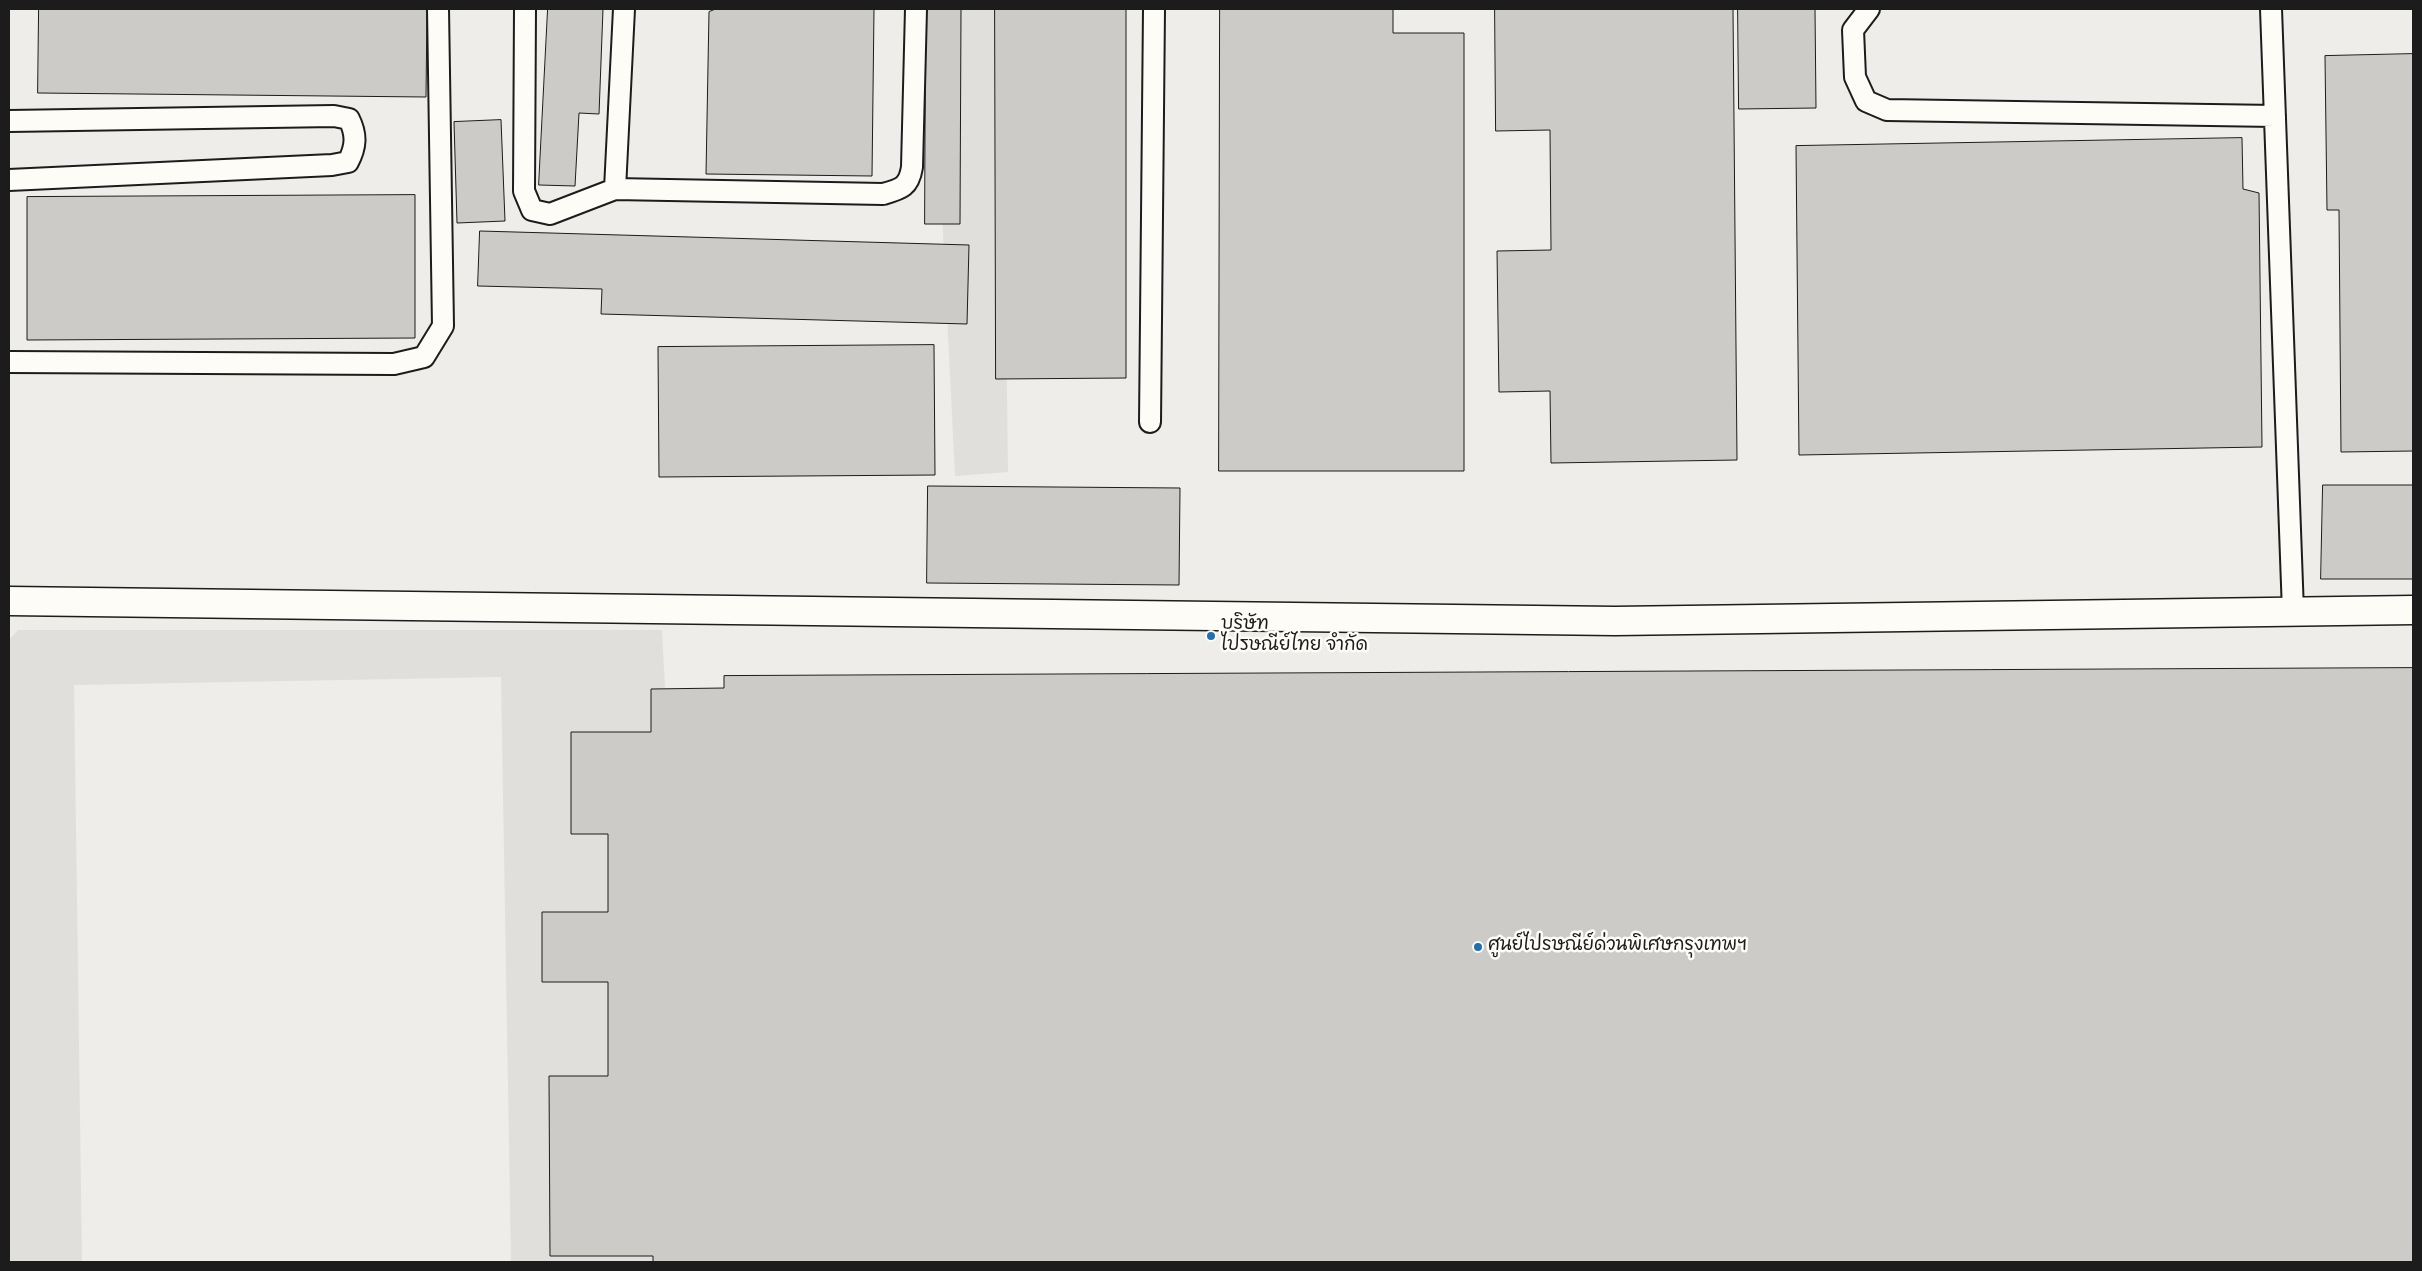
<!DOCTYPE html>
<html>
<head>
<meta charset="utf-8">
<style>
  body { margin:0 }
  #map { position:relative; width:2422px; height:1271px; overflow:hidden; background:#fdfcf7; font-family:"Indie Flower",sans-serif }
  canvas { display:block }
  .frame { position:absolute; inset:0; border:10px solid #1c1c1c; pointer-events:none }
</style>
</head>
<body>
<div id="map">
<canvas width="2422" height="1271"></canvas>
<div class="frame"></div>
</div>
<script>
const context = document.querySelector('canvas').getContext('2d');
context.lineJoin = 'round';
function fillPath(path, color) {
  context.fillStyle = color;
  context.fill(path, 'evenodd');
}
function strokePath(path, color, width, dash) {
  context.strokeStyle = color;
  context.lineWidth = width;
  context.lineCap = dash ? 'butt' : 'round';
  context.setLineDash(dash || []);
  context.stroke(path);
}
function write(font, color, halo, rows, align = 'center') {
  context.font = font + ' "Indie Flower","Playpen Sans Thai",sans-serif';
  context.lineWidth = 5;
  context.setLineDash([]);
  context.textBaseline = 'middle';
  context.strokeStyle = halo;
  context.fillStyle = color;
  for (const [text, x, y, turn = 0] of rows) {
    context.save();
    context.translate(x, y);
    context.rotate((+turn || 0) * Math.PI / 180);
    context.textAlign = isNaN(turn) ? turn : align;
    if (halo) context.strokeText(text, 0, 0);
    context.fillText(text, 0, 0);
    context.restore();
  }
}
fillPath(new Path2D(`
  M 9,9 L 2413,9 L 2413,1262 L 9,1262 Z`), '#eeede9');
fillPath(new Path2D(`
  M 932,9 L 1002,9 L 1008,472 L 955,476 Z
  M 18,630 L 662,630 L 694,1262 L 511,1262 L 501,677 L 74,685 L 82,1262 L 9,1262 L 9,640 Z`), '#e0dfdb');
const building = new Path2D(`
  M 39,9 L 427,9 L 426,97 L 38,93 Z
  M 548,9 L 603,9 L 599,114 L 579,113 L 575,186 L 539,185 Z
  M 716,9 L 874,9 L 872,176 L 706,174 L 709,12 Z
  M 926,9 L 961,9 L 960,224 L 925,224 Z
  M 995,9 L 1126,9 L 1126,378 L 996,379 Z
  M 1220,9 L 1393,9 L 1393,33 L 1464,33 L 1464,471 L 1219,471 Z
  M 1495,9 L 1733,9 L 1737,460 L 1551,463 L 1550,391 L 1499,392 L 1497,251 L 1551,250 L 1550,130 L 1496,131 Z
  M 1738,9 L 1815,9 L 1816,108 L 1739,109 Z
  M 2413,54 L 2413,451 L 2341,452 L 2339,210 L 2327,210 L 2325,56 Z
  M 501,120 L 505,221 L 457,223 L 454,122 Z
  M 2242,138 L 2243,189 L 2259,193 L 2262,447 L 1799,455 L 1796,146 Z
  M 415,195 L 415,338 L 27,340 L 27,197 Z
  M 480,231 L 969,245 L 967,324 L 601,314 L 602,289 L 478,286 Z
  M 934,345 L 935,475 L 659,477 L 658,347 Z
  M 2323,485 L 2413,485 L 2413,579 L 2321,579 Z
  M 928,486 L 1180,488 L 1179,585 L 927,583 Z
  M 2413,668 L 2413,1262 L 653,1262 L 653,1256 L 550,1256 L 549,1076 L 608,1076 L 608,982 L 542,982 L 542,912 L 608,912 L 608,834 L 571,834 L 571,732 L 651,732 L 651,689 L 724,688 L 724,676 Z`);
fillPath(building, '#cccbc8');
strokePath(building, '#1c1c1c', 1);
const lane = new Path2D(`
  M 525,9 L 524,191 L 532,210 L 550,214 L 615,189 L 883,194 C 901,189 909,187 912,167 L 916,9
  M 1869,9 L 1853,30 L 1855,77 L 1866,101 L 1887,110 L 2275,116
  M 2271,9 L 2293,612
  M 9,121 L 334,116 L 349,119 C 357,135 356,147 348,162 L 332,165 L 9,180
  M 615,189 L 624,9
  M 9,362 L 394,364 L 424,357 L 443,326 L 438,9
  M 1150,422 L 1154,9`);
const street = new Path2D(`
  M 9,601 L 1615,621 L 2413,610`);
strokePath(lane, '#1c1c1c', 24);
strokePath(street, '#1c1c1c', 31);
strokePath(lane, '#fdfcf7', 20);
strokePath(street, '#fdfcf7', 28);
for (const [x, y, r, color] of [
  [1211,636,5,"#1f6fb2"],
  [1478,947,5,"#1f6fb2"]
]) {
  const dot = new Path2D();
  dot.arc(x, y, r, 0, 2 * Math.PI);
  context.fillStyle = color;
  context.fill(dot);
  strokePath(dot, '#fdfcf7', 2);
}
write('18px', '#1c1c1c', '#fdfcf7', [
  ["บริษัท",1221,626],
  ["ไปรษณีย์ไทย จำกัด",1221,647],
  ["ศูนย์ไปรษณีย์ด่วนพิเศษกรุงเทพฯ",1488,947]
], 'left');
</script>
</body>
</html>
